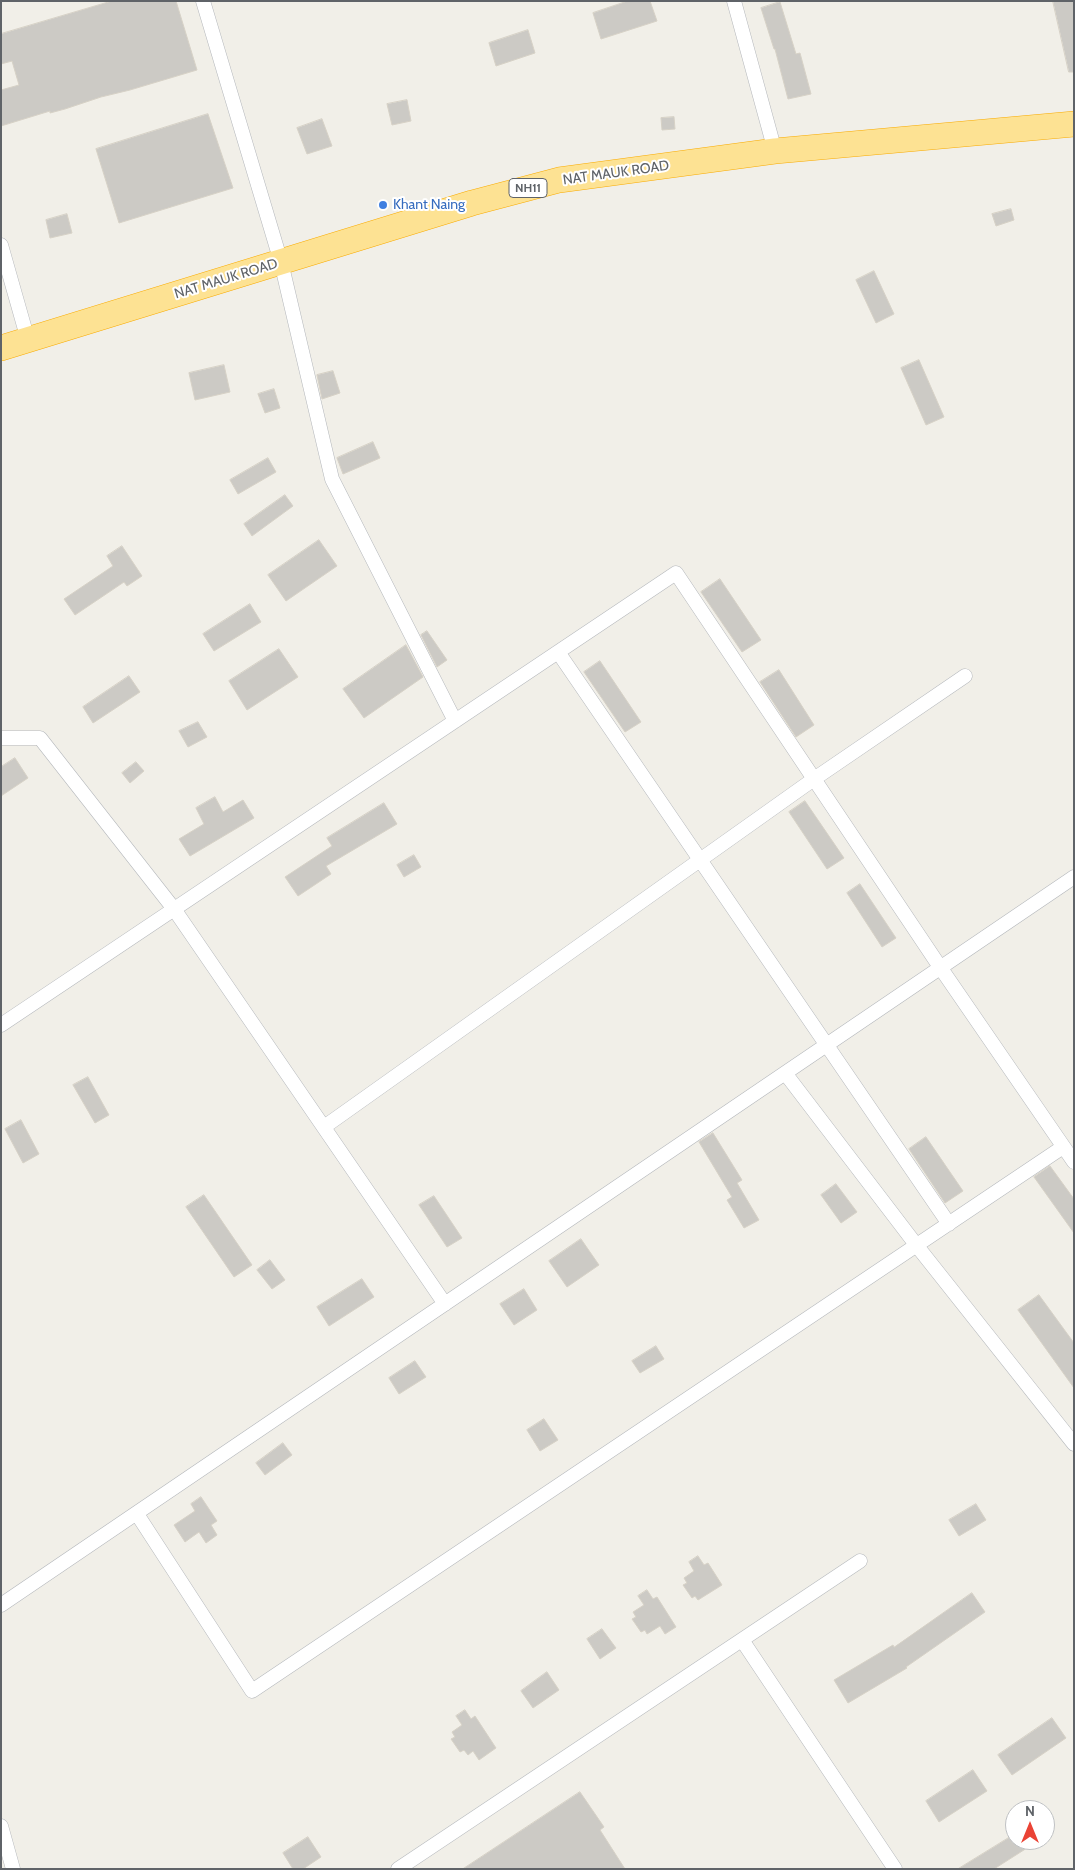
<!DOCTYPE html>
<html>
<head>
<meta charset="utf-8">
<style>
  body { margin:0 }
  #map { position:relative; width:1075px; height:1870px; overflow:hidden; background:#f1efe8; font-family:Cabin,sans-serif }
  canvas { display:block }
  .frame { position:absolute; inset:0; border:2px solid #5f6368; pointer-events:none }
  .north { position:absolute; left:1005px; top:1800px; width:50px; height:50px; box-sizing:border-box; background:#fff; border:1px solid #bfc1c3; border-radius:50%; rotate:0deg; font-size:14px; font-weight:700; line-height:20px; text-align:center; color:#5f6368 }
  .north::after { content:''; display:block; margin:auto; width:18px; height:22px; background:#ea4335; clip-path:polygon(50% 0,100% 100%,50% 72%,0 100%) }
</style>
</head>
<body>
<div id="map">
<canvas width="1075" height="1870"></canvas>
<div class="frame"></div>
<div class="north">N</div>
</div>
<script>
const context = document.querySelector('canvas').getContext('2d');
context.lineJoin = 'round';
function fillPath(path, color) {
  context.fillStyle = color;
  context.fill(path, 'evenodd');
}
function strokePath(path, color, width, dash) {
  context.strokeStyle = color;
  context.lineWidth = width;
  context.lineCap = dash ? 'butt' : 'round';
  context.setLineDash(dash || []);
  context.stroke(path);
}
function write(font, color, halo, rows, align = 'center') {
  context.font = font + ' Cabin,sans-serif';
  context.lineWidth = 4;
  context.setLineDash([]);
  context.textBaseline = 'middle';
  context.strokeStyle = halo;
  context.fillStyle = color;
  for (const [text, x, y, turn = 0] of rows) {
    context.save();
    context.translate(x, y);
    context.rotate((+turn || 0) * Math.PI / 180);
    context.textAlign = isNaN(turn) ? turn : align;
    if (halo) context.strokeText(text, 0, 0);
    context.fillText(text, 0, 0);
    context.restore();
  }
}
const building = new Path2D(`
  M 112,1 L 176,1 L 197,70 L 130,90 L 101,97 L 65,109 L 50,113 L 50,111 L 1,126 L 1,90 L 19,85 L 12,61 L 1,64 L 1,34 Z
  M 628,1 L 650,1 L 657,21 L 601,39 L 593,13 Z
  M 1053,1 L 1074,1 L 1074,72 L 1069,72 Z
  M 780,2 L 796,54 L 800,53 L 811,94 L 788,99 L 775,49 L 774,49 L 761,8 Z
  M 528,30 L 535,53 L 496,66 L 489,43 Z
  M 407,100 L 411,121 L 392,125 L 387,104 Z
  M 208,114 L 233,188 L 119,223 L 96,149 Z
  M 674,117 L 675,129 L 662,130 L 661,118 Z
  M 322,119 L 332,146 L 307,154 L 297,128 Z
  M 1011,209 L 1014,220 L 996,226 L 992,214 Z
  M 67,214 L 72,233 L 50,238 L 46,220 Z
  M 874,271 L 894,314 L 876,323 L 856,280 Z
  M 919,360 L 944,417 L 926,425 L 901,368 Z
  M 224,365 L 230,392 L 195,400 L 189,373 Z
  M 333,371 L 340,393 L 322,399 L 317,375 Z
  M 274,389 L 280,408 L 265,413 L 258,394 Z
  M 373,442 L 380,458 L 343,474 L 337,458 Z
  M 268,458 L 276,472 L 238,494 L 230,480 Z
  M 285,495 L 293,506 L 252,536 L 244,524 Z
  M 319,540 L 337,566 L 286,601 L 268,575 Z
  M 122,546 L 142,576 L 127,586 L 124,582 L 75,615 L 64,599 L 113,566 L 107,556 Z
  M 720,579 L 761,640 L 742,652 L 701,592 Z
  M 250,604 L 261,622 L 214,651 L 203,634 Z
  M 427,631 L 447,660 L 437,667 L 421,635 Z
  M 406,645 L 423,677 L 364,718 L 343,689 Z
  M 279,649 L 298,677 L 247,710 L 229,681 Z
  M 600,661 L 641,722 L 625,732 L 584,672 Z
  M 779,670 L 814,725 L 796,737 L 760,682 Z
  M 129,676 L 140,692 L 93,723 L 83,707 Z
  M 198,722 L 207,737 L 188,747 L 179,731 Z
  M 15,758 L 28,778 L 1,796 L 1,767 Z
  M 136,762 L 144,771 L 130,783 L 122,773 Z
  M 215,797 L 223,812 L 243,800 L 254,818 L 190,856 L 179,839 L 204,824 L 196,808 Z
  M 805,801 L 844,858 L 827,869 L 789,812 Z
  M 384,803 L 397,824 L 326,866 L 331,874 L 298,896 L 285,877 L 332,846 L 327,838 Z
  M 414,855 L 421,867 L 404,877 L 397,865 Z
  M 860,884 L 896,938 L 882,947 L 847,893 Z
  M 88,1077 L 109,1115 L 95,1123 L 73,1085 Z
  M 21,1120 L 39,1154 L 23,1163 L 5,1129 Z
  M 713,1133 L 742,1180 L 737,1183 L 759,1220 L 744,1228 L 727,1200 L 732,1197 L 699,1142 Z
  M 926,1137 L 963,1191 L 945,1203 L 909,1149 Z
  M 1050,1166 L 1074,1199 L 1074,1233 L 1034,1177 Z
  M 836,1184 L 857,1212 L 841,1223 L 821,1195 Z
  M 204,1195 L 252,1265 L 234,1277 L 186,1207 Z
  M 434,1196 L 462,1238 L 447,1247 L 419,1205 Z
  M 581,1239 L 599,1265 L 567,1287 L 549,1261 Z
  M 270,1260 L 285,1280 L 272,1289 L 257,1270 Z
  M 362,1279 L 374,1297 L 329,1326 L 317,1307 Z
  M 524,1289 L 537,1310 L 514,1325 L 500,1304 Z
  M 1039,1295 L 1074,1343 L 1074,1388 L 1018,1310 Z
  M 656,1346 L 664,1359 L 640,1373 L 632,1361 Z
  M 415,1361 L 426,1377 L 399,1394 L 389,1378 Z
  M 544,1419 L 558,1440 L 540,1451 L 527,1430 Z
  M 283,1443 L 292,1455 L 265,1475 L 256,1463 Z
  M 201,1497 L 217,1521 L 211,1525 L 217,1535 L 206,1543 L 199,1532 L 185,1542 L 174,1525 L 195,1511 L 191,1504 Z
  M 976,1504 L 986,1520 L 959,1536 L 949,1520 Z
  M 698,1556 L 704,1565 L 708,1563 L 722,1585 L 698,1600 L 695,1596 L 692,1598 L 683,1585 L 687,1583 L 684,1578 L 694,1571 L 689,1562 Z
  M 647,1590 L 653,1599 L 657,1597 L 676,1627 L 665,1634 L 660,1626 L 647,1634 L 645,1630 L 641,1632 L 632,1619 L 636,1617 L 633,1612 L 644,1605 L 638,1596 Z
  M 972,1593 L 985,1612 L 906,1667 L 907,1668 L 848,1703 L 834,1680 L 893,1645 L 894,1647 Z
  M 602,1629 L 616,1648 L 600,1659 L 587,1639 Z
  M 547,1672 L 559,1690 L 533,1708 L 521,1691 Z
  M 465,1710 L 471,1719 L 475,1716 L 496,1748 L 479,1760 L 473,1751 L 468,1755 L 464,1750 L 460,1752 L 451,1739 L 455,1737 L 452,1732 L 462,1725 L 456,1716 Z
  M 1052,1718 L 1066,1738 L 1012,1775 L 998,1755 Z
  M 973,1770 L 987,1791 L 939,1822 L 926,1801 Z
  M 580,1792 L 604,1827 L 600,1830 L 625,1869 L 463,1869 Z
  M 1015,1834 L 1015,1840 L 1022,1840 L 1027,1848 L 994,1869 L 958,1869 Z
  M 308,1837 L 321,1857 L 303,1869 L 293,1869 L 283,1853 Z`);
fillPath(building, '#cccac5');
strokePath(building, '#d6d1c6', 1);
const street = new Path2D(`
  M 203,1 L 281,262 L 332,479 L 455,721
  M 734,1 L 775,151
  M 1,245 L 28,340
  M 558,652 L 949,1224
  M 1,738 L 40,738 L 174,909 L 445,1304
  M 1,1025 L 676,573 L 940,967 L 1074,1162
  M 785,1073 L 917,1246 L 1074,1444
  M 324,1127 L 814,779 L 965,676
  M 137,1514 L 252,1691 L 1063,1147
  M 1,1605 L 1074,877
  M 742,1640 L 895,1869
  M 1,1826 L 13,1869
  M 398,1869 L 860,1561`);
const highway = new Path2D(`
  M 1,348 L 472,203 L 559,180 L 775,151 L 1074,124`);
strokePath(street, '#b5b8bc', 15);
strokePath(highway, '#f9ab00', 26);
strokePath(street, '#fff', 14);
strokePath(highway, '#fde293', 25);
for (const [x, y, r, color] of [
  [383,205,5,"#3f7fe0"]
]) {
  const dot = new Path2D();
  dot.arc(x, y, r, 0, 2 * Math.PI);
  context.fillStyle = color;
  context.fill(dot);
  strokePath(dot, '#fff', 2);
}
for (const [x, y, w] of [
  [528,188,38]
]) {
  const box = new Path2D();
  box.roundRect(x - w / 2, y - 9.5, w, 19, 4);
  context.fillStyle = '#fff';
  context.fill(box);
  strokePath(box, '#5f6368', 1);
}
write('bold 12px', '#5f6368', null, [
  ["NH11",528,188]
]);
write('14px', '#5f6368', '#fff', [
  ["NAT MAUK ROAD",616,173,-8],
  ["NAT MAUK ROAD",226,279,-17]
]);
write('14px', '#366cbe', '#fff', [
  ["Khant Naing",393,205]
], 'left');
</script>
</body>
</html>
